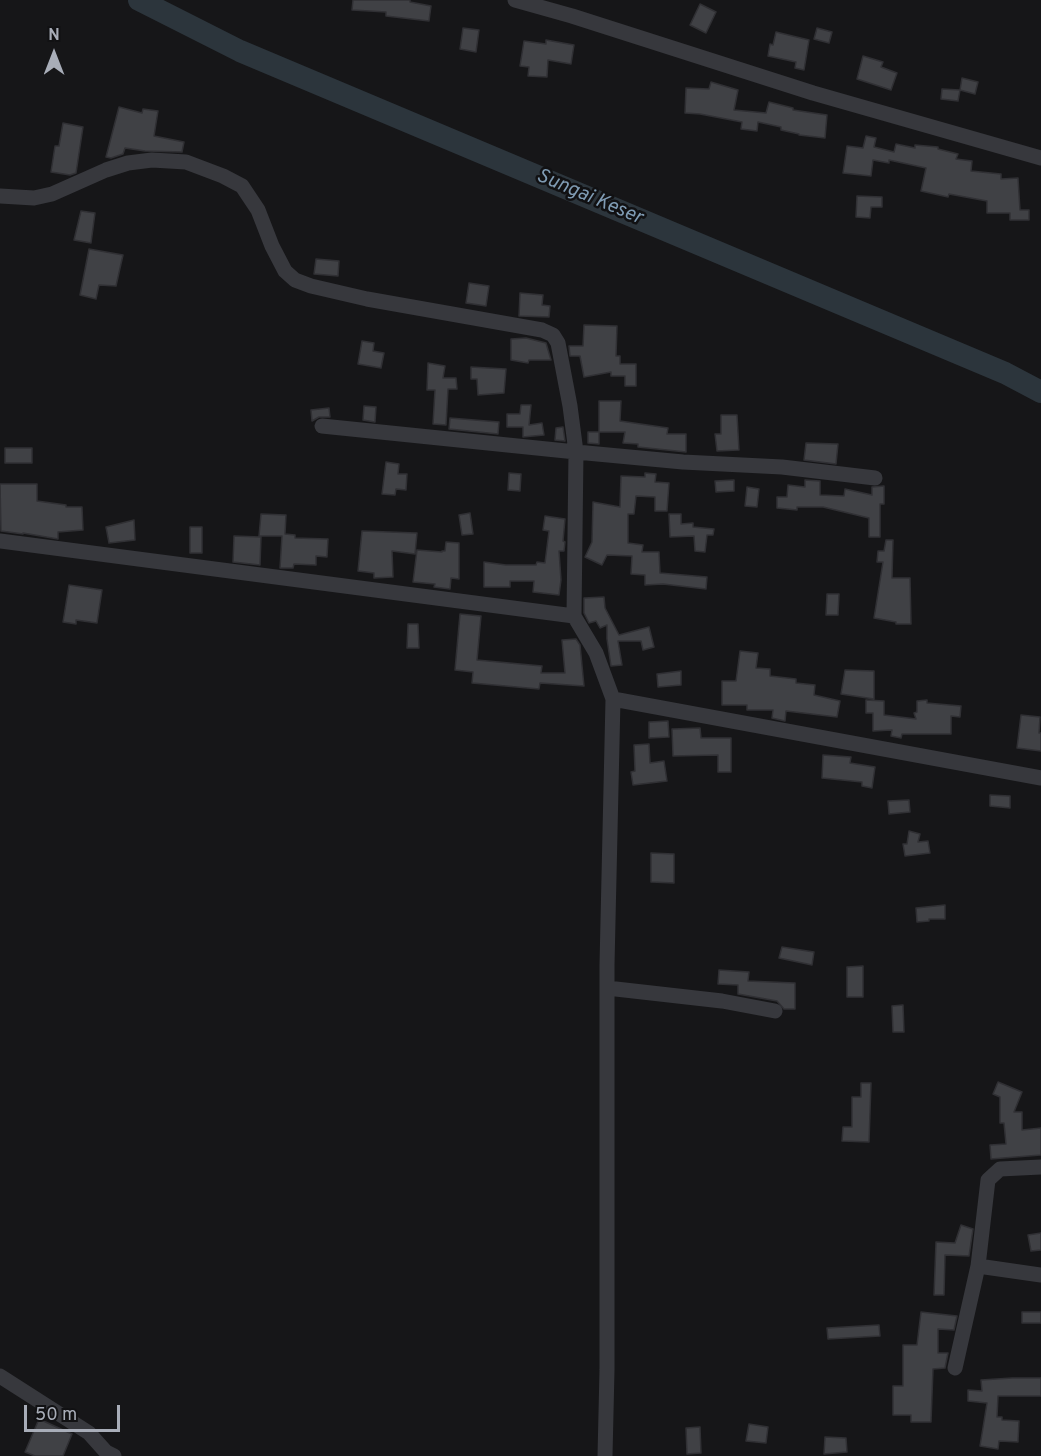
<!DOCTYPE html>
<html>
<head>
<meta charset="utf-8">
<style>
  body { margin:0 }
  #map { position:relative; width:1041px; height:1456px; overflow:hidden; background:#161618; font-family:Overpass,sans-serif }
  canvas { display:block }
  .north { position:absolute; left:24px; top:24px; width:60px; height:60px; -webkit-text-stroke:4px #111113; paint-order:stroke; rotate:0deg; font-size:16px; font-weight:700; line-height:24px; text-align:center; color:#a8adb8 }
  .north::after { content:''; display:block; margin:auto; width:21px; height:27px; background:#a8adb8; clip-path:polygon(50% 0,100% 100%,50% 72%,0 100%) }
  .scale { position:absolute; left:24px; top:1405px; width:96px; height:27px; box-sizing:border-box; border:3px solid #a8adb8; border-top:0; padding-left:8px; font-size:18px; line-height:21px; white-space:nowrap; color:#a8adb8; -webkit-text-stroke:4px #111113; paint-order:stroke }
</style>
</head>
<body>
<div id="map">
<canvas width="1041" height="1456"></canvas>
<div class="north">N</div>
<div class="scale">50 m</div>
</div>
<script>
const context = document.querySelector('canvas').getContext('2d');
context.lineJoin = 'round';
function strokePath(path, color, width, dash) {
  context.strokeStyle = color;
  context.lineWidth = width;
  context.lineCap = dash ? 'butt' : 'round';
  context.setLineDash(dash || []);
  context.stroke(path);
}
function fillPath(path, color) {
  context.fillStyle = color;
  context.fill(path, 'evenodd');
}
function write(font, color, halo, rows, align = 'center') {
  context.font = font + ' Overpass,sans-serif';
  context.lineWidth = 5;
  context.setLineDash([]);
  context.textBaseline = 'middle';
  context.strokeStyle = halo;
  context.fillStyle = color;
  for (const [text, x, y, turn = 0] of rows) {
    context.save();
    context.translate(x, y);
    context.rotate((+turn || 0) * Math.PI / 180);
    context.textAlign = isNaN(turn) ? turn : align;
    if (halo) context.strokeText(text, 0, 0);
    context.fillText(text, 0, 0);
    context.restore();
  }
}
strokePath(new Path2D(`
  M 139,0 L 240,51 L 1005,373 L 1041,392`), '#2c353c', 22);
const building = new Path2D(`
  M 353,0 L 410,0 L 410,2 L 431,6 L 429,21 L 386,16 L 386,12 L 352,10 Z
  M 700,4 L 716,12 L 706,33 L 690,25 Z
  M 463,28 L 479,30 L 476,52 L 460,49 Z
  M 817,28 L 832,32 L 829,43 L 814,39 Z
  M 776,32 L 809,40 L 804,70 L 795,68 L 796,62 L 768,56 L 770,44 L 773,45 Z
  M 546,40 L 574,45 L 571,64 L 548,60 L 547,77 L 528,76 L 529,67 L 520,66 L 524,41 L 546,44 Z
  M 863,56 L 883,62 L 881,67 L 897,73 L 891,90 L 857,79 Z
  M 962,78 L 978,82 L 975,94 L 960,90 Z
  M 711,82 L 738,90 L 734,110 L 766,113 L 769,102 L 793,108 L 793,110 L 827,115 L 825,138 L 799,135 L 799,134 L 781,130 L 781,127 L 758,122 L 757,131 L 741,129 L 742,122 L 700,114 L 685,113 L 686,88 L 709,89 Z
  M 942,89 L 960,90 L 958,101 L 941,99 Z
  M 119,107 L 142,113 L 143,109 L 158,111 L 154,136 L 184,142 L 182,152 L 145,151 L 125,148 L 123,154 L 111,158 L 106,157 Z
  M 63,123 L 83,127 L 76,173 L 70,175 L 51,172 L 55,146 L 59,146 Z
  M 866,136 L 876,138 L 874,147 L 894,152 L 896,144 L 915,148 L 915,145 L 938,147 L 938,149 L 958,154 L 956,159 L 972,161 L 971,171 L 1001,174 L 1001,179 L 1018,178 L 1020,210 L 1029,210 L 1029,220 L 1010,220 L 1010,213 L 987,213 L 987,201 L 949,194 L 948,197 L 921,191 L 926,168 L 889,160 L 889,163 L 873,160 L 871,176 L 843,173 L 847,146 L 863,148 Z
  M 857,196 L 882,197 L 882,207 L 871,207 L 870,218 L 856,217 Z
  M 81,211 L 95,213 L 91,243 L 74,240 Z
  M 89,249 L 123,255 L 116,286 L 99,285 L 96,299 L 80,295 Z
  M 316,259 L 339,261 L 338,276 L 314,274 Z
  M 469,283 L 489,286 L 486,306 L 466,303 Z
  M 520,293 L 543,295 L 542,305 L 550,306 L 549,317 L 519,316 Z
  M 584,325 L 617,326 L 616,356 L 620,356 L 620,364 L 636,364 L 636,386 L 625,386 L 625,376 L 611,376 L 611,372 L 584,377 L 580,356 L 570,356 L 569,346 L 583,346 Z
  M 526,338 L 546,343 L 551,360 L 529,360 L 528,363 L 511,360 L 511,339 Z
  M 362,341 L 374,343 L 373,351 L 384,353 L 381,368 L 358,364 Z
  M 428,363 L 445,366 L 443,378 L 456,378 L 457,389 L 448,389 L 446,425 L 433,424 L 435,390 L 427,390 Z
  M 471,367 L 506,369 L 504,393 L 478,395 L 477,379 L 471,379 Z
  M 599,401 L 621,401 L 620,421 L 668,428 L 667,434 L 686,434 L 686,452 L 638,447 L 638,444 L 623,443 L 625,432 L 599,432 Z
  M 521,405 L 531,405 L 529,425 L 542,423 L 544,435 L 523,437 L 523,427 L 507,427 L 507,414 L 520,414 Z
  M 364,406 L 376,407 L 375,422 L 363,420 Z
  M 329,408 L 330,417 L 319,417 L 312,421 L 311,410 Z
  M 721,415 L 737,415 L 739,450 L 717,451 L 715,434 L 721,434 Z
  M 450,418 L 499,422 L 498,434 L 449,429 Z
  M 563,427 L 565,441 L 555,440 L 556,428 Z
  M 588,432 L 599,432 L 599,444 L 588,443 Z
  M 806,443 L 838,444 L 836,464 L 804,460 Z
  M 5,448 L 32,448 L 32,463 L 5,463 Z
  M 386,462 L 399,464 L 398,474 L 407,474 L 406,490 L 396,489 L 395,495 L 382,494 Z
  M 509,473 L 521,474 L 520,491 L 508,490 Z
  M 645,473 L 656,474 L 655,482 L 669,483 L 667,511 L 655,511 L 655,497 L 636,496 L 634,514 L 628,514 L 628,543 L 643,545 L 642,552 L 659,552 L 660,573 L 707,577 L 706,589 L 663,584 L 645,585 L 645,575 L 631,574 L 632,556 L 607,555 L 602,565 L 585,557 L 592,542 L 593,502 L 620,507 L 621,476 L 645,477 Z
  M 734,480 L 734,491 L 716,492 L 715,481 Z
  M 805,480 L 820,481 L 820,495 L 844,496 L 845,489 L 872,495 L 872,487 L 884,486 L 884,504 L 880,504 L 880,537 L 869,537 L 869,518 L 823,507 L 797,507 L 797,510 L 777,508 L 777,497 L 787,497 L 788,485 L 805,487 Z
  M 0,484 L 37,484 L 37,501 L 66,505 L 66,507 L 82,507 L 83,530 L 58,532 L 58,539 L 23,533 L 23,534 L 1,531 Z
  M 747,487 L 759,489 L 757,507 L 745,506 Z
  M 470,513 L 473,534 L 462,535 L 459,515 Z
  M 261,514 L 286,515 L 285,534 L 295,535 L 295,538 L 328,539 L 327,557 L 316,556 L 316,565 L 294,564 L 293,568 L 280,568 L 282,536 L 259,536 Z
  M 669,514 L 681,514 L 681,524 L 693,523 L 693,527 L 714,529 L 713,535 L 707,535 L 705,552 L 695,551 L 694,536 L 670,537 Z
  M 545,516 L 565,519 L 563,541 L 565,542 L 564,551 L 559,551 L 561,580 L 559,595 L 533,592 L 534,581 L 510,581 L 510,587 L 484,587 L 484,562 L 506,565 L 536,565 L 537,562 L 545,563 L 549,531 L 543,530 Z
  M 134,520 L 135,540 L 109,543 L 106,527 Z
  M 190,527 L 202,527 L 202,553 L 190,553 Z
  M 362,531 L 417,533 L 415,554 L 392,551 L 393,577 L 374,578 L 374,573 L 358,571 Z
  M 234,536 L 261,537 L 260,565 L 233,562 Z
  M 886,540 L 893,540 L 892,578 L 910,578 L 911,624 L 896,624 L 896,622 L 874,618 L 883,562 L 877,562 L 878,551 L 884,551 Z
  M 446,542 L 459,543 L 459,579 L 451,578 L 450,589 L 434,587 L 435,584 L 413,582 L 417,550 L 442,552 L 442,551 L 445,551 Z
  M 69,585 L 102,590 L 97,623 L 76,620 L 76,624 L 63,622 Z
  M 827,594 L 839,594 L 838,615 L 826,615 Z
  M 604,597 L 605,608 L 619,635 L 649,627 L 654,647 L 643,650 L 641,641 L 618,641 L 622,665 L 611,666 L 607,639 L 607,625 L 600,628 L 596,621 L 589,623 L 584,613 L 584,598 Z
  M 460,614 L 481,616 L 477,660 L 542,666 L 541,673 L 565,673 L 562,640 L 576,639 L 580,645 L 584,686 L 540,683 L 539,689 L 472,683 L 473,672 L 455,670 Z
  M 408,624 L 418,624 L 419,648 L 407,648 Z
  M 740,651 L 758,653 L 756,668 L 770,669 L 770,676 L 796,679 L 796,683 L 815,685 L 814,695 L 840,701 L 837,717 L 786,711 L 785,721 L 772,718 L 773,710 L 747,710 L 747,705 L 722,705 L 722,681 L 736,681 Z
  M 845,670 L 874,671 L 874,699 L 841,694 Z
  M 681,671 L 681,685 L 658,687 L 657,674 Z
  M 866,700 L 884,701 L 884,715 L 916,719 L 914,713 L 917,712 L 917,701 L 927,700 L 927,703 L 961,706 L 960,717 L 951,716 L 951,734 L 902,734 L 901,738 L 891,736 L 892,730 L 873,731 L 873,713 L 866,713 Z
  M 1021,715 L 1040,717 L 1039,733 L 1041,733 L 1041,751 L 1017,748 Z
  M 668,721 L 669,737 L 649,738 L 649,722 Z
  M 700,728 L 701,738 L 731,738 L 731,772 L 718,772 L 718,755 L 673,756 L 672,729 Z
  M 649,744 L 650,763 L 664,761 L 667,781 L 633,785 L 631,772 L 635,771 L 634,745 Z
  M 823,755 L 851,757 L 850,763 L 875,767 L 872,788 L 862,786 L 862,782 L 822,778 Z
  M 990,795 L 1010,796 L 1010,808 L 990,806 Z
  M 909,800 L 910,812 L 889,814 L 888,801 Z
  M 909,831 L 920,834 L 918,842 L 928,841 L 930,853 L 905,856 L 903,844 L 907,844 Z
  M 651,853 L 674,854 L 674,883 L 651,882 Z
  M 945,905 L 945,919 L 929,919 L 929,921 L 917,922 L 916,908 Z
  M 782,947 L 814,952 L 812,965 L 779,958 Z
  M 863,966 L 863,997 L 847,997 L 847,967 Z
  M 719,970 L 749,972 L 748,981 L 795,983 L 795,1009 L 784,1009 L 777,1001 L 738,994 L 738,985 L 718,984 Z
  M 903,1005 L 904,1032 L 893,1032 L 892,1006 Z
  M 998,1082 L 1022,1092 L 1014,1112 L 1022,1112 L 1022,1130 L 1041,1128 L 1041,1155 L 991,1159 L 990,1145 L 1006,1144 L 1004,1123 L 1000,1123 L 1000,1097 L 993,1094 Z
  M 861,1083 L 871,1083 L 869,1142 L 842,1141 L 843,1127 L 852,1127 L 852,1097 L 861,1097 Z
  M 961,1225 L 973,1229 L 969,1256 L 945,1255 L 944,1295 L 934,1295 L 936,1242 L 955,1243 Z
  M 1041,1233 L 1041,1250 L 1031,1251 L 1028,1235 Z
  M 921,1312 L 957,1316 L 954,1330 L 938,1329 L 938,1353 L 948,1353 L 945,1368 L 933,1369 L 931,1422 L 911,1422 L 911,1415 L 893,1415 L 893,1386 L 903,1386 L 903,1345 L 917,1345 Z
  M 1022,1312 L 1041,1312 L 1041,1323 L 1022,1323 Z
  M 879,1325 L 880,1336 L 828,1339 L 827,1328 Z
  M 1012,1378 L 1041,1378 L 1041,1396 L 998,1396 L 997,1417 L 1002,1417 L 1002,1420 L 1019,1421 L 1018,1442 L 999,1441 L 998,1449 L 980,1446 L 987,1403 L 968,1401 L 968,1390 L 982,1391 L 981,1380 Z
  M 39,1419 L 72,1434 L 63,1456 L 35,1456 L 25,1452 Z
  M 749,1424 L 768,1427 L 766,1443 L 746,1441 Z
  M 700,1427 L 701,1453 L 687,1454 L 686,1428 Z
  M 825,1437 L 846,1438 L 847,1452 L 824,1454 Z`);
fillPath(building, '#404145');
strokePath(building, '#303034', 1.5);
strokePath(new Path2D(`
  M 515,0 L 572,16 L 813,93 L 1041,158
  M 0,196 L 34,198 L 52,194 L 106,170 L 128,163 L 152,160 L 186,162 L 223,176 L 242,186 L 258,210 L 272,246 L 285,271 L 295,280 L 311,286 L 367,299 L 542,330 L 553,335 L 558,343 L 570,406 L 576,452 L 322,426
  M 0,541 L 574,616 L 596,653 L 613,699 L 1041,778
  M 574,616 L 576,452 L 683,462 L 782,467 L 875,478
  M 607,988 L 722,1001 L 775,1011
  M 978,1266 L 988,1180 L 1000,1169 L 1041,1167
  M 955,1368 L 978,1266 L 1041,1275
  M 0,1376 L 89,1433 L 106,1452 L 114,1456
  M 605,1456 L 607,1370 L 607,965 L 613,699`), '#37383d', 15);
write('italic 20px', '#7f9bb3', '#111113', [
  ["Sungai Keser",589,198,23]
]);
</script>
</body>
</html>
